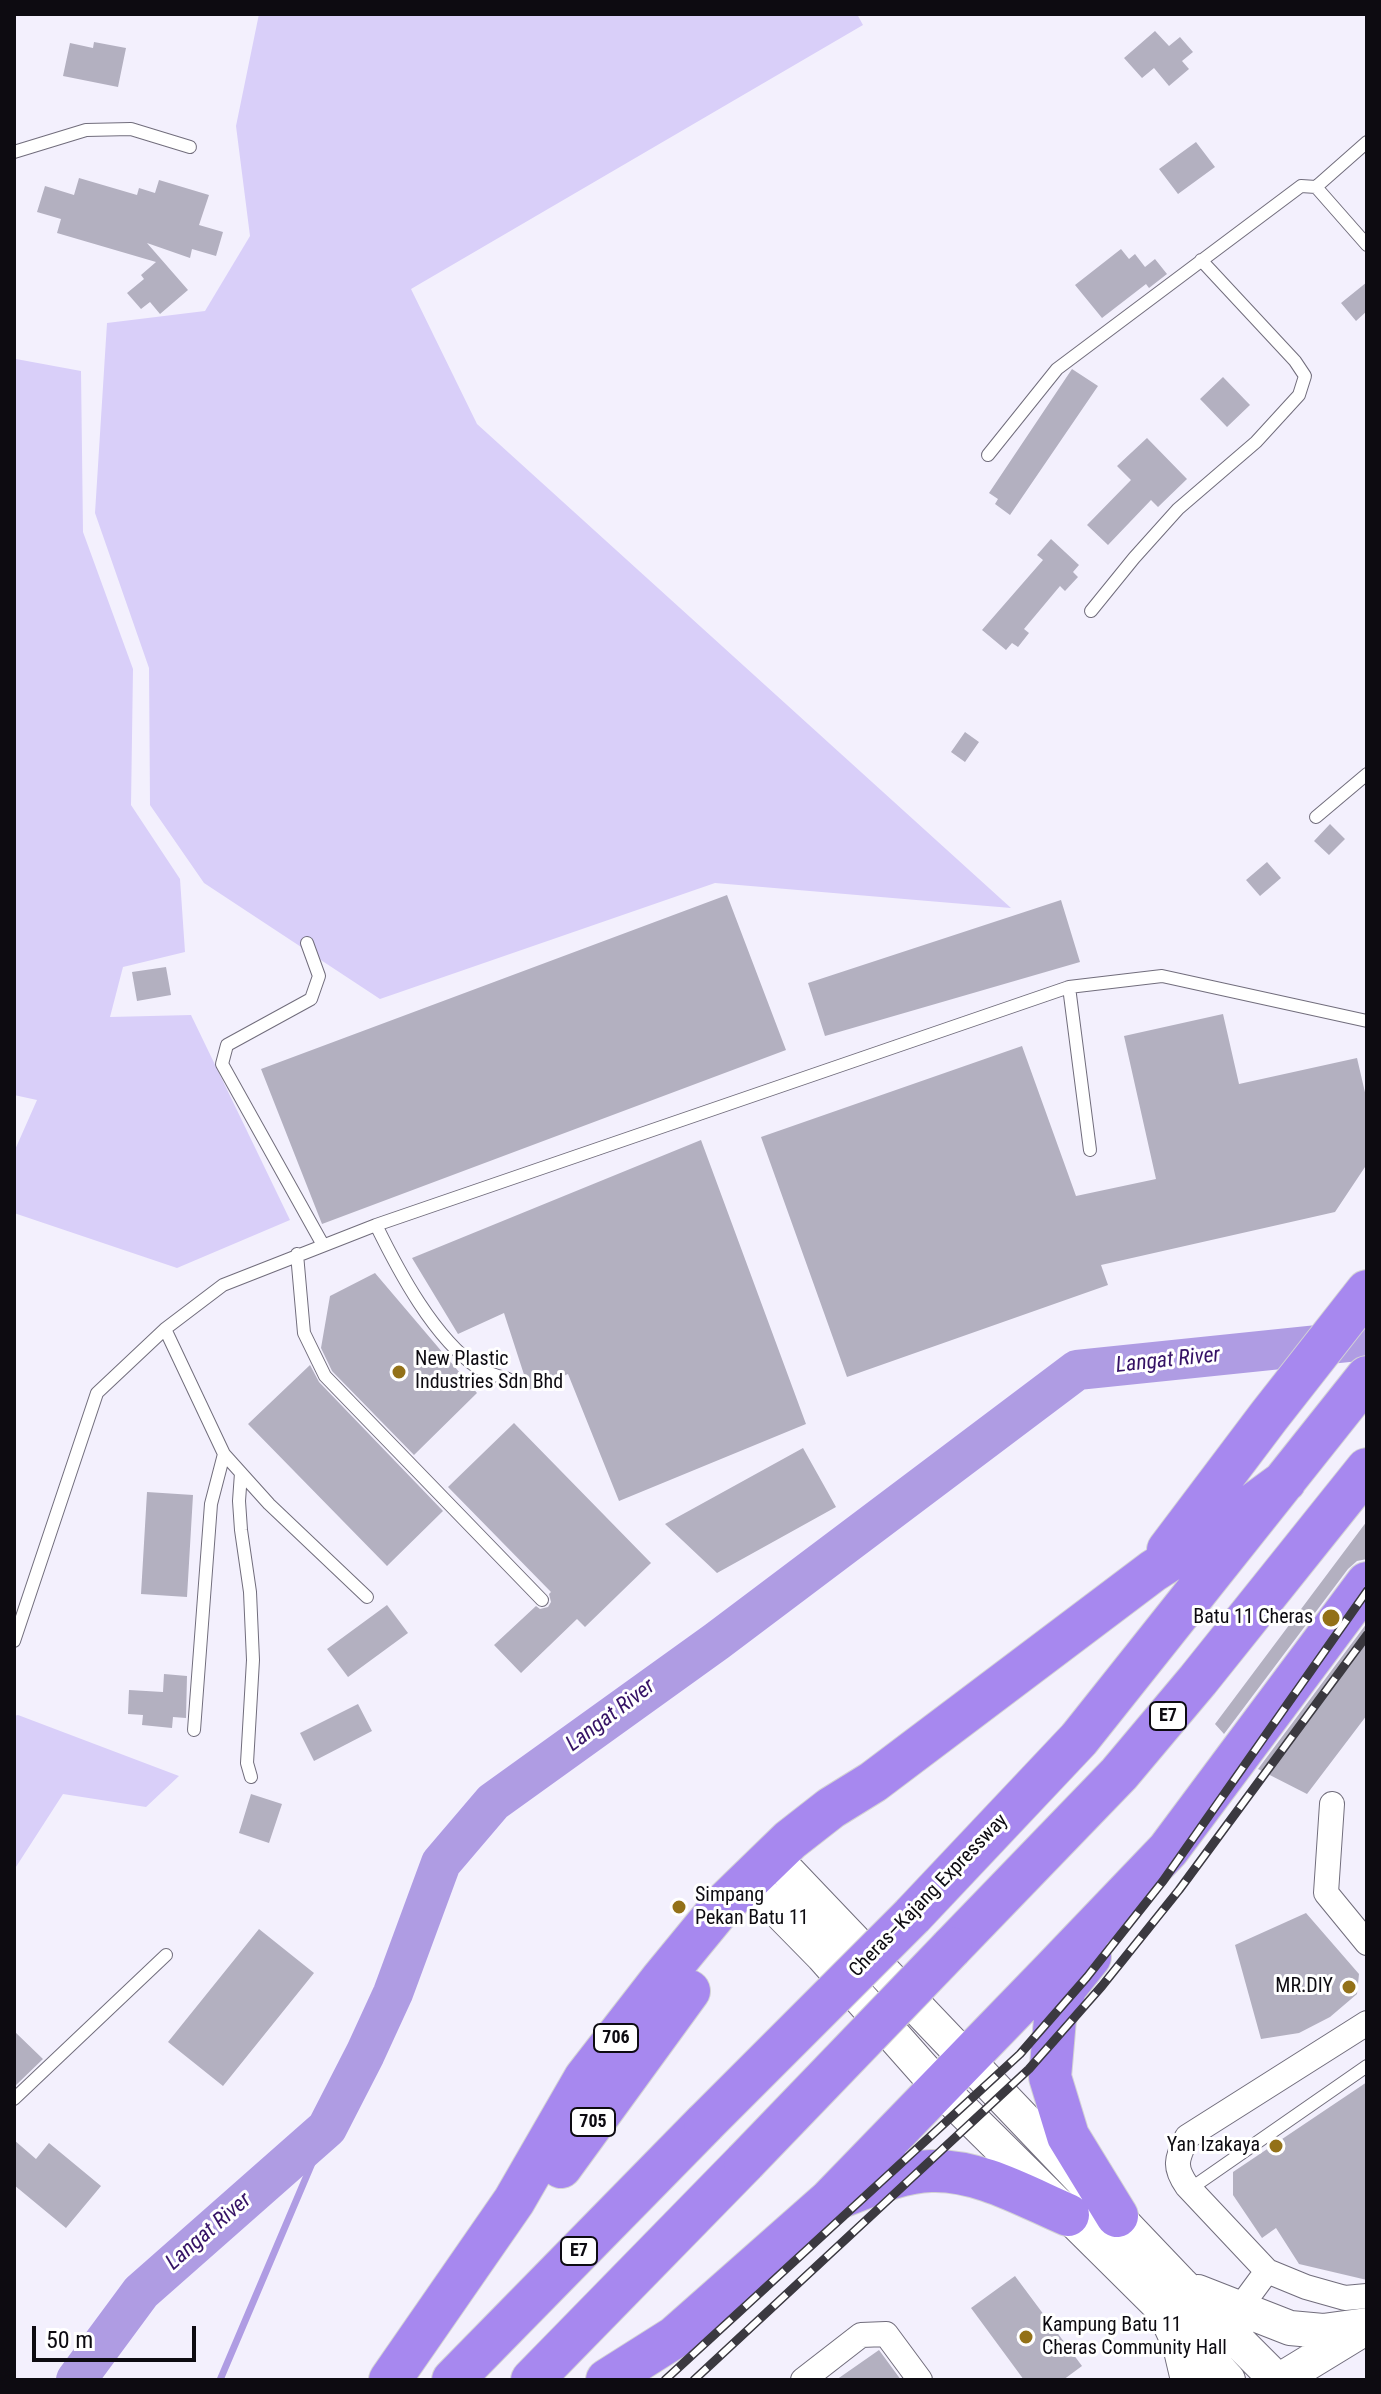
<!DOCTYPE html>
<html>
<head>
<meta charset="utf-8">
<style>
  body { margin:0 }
  #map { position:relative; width:1381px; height:2394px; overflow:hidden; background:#f3f0fd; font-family:"Roboto Condensed",sans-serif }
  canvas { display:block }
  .frame { position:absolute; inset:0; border:16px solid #0d0b11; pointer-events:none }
  .scale { position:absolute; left:32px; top:2326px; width:164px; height:36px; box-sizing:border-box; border:4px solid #0d0b11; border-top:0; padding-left:10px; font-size:24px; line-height:28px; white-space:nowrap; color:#0d0b11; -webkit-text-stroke:6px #fff; paint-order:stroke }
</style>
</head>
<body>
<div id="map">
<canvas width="1381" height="2394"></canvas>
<div class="frame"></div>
<div class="scale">50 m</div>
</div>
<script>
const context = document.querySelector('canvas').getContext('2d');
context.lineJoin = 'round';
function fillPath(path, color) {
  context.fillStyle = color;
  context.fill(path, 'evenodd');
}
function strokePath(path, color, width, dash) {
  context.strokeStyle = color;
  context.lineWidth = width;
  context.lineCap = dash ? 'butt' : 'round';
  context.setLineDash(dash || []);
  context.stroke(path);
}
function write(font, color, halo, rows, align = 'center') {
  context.font = font + ' "Roboto Condensed",sans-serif';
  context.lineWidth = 6;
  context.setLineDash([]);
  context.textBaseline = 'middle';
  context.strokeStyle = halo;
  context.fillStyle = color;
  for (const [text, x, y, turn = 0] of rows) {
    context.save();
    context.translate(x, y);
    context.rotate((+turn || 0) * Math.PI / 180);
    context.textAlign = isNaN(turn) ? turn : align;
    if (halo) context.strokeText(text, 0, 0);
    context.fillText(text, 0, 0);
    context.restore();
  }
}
fillPath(new Path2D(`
  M 259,14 L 857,14 L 863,25 L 411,289 L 477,424 L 1011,908 L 715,883 L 380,999 L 204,883 L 150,805 L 149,668 L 95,513 L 107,323 L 205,311 L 250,236 L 236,126 Z
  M 16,359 L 81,371 L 83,532 L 133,669 L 131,805 L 180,879 L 185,952 L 123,967 L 110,1017 L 191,1015 L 290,1220 L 177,1268 L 14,1213 L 14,1152 L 37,1100 L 14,1095 L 14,360 Z
  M 18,1715 L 179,1776 L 146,1807 L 63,1794 L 14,1870 L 14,1716 Z`), '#d9cff9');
strokePath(new Path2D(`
  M 220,2380 L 327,2128`), '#af9ce3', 7);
strokePath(new Path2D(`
  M 76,2380 L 141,2292 L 327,2128 L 365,2054 L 393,1993 L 441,1863 L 493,1802 L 717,1641 L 1077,1370 L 1367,1340`), '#af9ce3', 40);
fillPath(new Path2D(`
  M 1155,31 L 1169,46 L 1180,37 L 1193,52 L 1182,61 L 1189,69 L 1169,86 L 1154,68 L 1142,78 L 1124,58 Z
  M 94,42 L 126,48 L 118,87 L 63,76 L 70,43 L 93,48 Z
  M 1196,142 L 1215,167 L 1178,194 L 1159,169 Z
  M 79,178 L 137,195 L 139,188 L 155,193 L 159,180 L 209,195 L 199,225 L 223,232 L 216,256 L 192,249 L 190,258 L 147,243 L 188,290 L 160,314 L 150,302 L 141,309 L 127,293 L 144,279 L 141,275 L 156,262 L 57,233 L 61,219 L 37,212 L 45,186 L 74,195 Z
  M 1121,249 L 1129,259 L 1135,254 L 1145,267 L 1155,259 L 1167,274 L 1149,288 L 1146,284 L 1102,318 L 1075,285 Z
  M 1367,282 L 1367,311 L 1356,321 L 1341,303 Z
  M 1072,369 L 1098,386 L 1010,515 L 995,504 L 998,499 L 989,493 Z
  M 1223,377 L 1250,405 L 1227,427 L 1200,399 Z
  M 1147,438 L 1187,479 L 1158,507 L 1151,500 L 1108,545 L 1087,525 L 1131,480 L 1117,466 Z
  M 1051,539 L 1079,565 L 1073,572 L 1078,577 L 1065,591 L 1060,586 L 1024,629 L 1029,633 L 1018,647 L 1012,643 L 1006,650 L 982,630 L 1043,560 L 1037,555 Z
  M 965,732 L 979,742 L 965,762 L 951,752 Z
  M 1330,824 L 1345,839 L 1329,855 L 1314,841 Z
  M 1267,862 L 1281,878 L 1260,896 L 1246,880 Z
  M 727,895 L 786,1050 L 322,1224 L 261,1069 Z
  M 1061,900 L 1080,962 L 825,1036 L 808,983 Z
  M 166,967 L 171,995 L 137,1001 L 132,972 Z
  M 1223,1014 L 1239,1084 L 1357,1058 L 1367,1101 L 1367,1164 L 1335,1212 L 1101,1265 L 1108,1285 L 847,1377 L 761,1137 L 1022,1046 L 1076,1196 L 1156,1179 L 1124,1036 Z
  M 701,1140 L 806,1424 L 619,1501 L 568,1374 L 529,1390 L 504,1313 L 458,1334 L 412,1258 Z
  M 375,1273 L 477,1393 L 414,1455 L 332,1371 L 321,1348 L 330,1296 Z
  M 310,1365 L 319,1382 L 443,1511 L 387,1566 L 248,1424 Z
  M 514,1423 L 651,1563 L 585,1627 L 577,1619 L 521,1673 L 494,1645 L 536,1606 L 540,1609 L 548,1607 L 551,1602 L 549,1594 L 551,1592 L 448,1487 Z
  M 803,1448 L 836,1507 L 717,1573 L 665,1524 Z
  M 147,1492 L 193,1495 L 187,1597 L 141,1594 Z
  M 1367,1521 L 1367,1559 L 1357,1561 L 1348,1569 L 1224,1734 L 1215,1724 Z
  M 387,1605 L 408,1633 L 348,1677 L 327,1649 Z
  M 1367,1623 L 1367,1715 L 1307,1794 L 1258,1769 Z
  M 164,1674 L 187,1676 L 186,1718 L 173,1717 L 172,1728 L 142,1725 L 143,1715 L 128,1714 L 129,1690 L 163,1692 Z
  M 358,1704 L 372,1731 L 314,1761 L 300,1733 Z
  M 251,1794 L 282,1804 L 269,1843 L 239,1833 Z
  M 1306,1913 L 1359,1974 L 1357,1994 L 1330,2017 L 1299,2033 L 1261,2039 L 1235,1945 Z
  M 259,1929 L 314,1973 L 223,2086 L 168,2042 Z
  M 14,2031 L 43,2059 L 14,2087 Z
  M 1367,2082 L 1367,2280 L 1299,2264 L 1276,2228 L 1262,2238 L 1233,2195 L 1233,2172 Z
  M 14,2140 L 36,2159 L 49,2143 L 101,2186 L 66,2228 L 14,2185 Z
  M 1015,2276 L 1082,2366 L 1063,2380 L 1024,2380 L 971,2308 Z
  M 879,2350 L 901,2380 L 836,2380 Z`), '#b3b0c0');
const lane = new Path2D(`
  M 14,152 L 86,130 L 131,129 L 190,147
  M 1316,187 L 1367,142
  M 988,455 L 1057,369 L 1301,186 L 1316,187 L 1367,245
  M 1091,611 L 1134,558 L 1178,509 L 1256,442 L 1299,395 L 1305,376 L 1295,361 L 1201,260
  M 1316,817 L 1367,774
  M 307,943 L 319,976 L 311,999 L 227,1045 L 222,1064 L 323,1245
  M 1069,987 L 1090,1150
  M 376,1225 C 399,1272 434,1338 478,1368 C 487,1373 498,1376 508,1379
  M 297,1254 L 304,1333 L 325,1376 L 542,1600
  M 165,1329 L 224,1454 L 211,1504 L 194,1730
  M 224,1454 L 269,1504 L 367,1597
  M 241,1473 L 239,1501 L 241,1530 L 250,1592 L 253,1660 L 247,1763 L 251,1777
  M 14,1641 L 97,1393 L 165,1329 L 223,1285 L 376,1225 L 1069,987 L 1162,976 L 1367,1021
  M 14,2099 L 166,1955
  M 1190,2189 L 1367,2066`);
const street = new Path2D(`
  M 1332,1804 L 1326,1893 L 1367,1943
  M 1367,2023 L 1187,2137 C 1177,2159 1173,2166 1187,2186 L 1267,2271 L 1306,2287 L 1345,2298 L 1367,2296
  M 1239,2309 L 1267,2271
  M 803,2380 L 861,2335 L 886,2334 L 920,2380`);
const secondary = new Path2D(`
  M 789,1873 L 1180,2283 L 1277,2380
  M 766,1898 L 823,1956 L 939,2087 L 1163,2309 L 1228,2380
  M 1198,2292 L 1290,2328 L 1323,2331 L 1367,2325
  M 1170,2324 L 1180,2346 L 1188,2380
  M 1280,2380 L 1362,2330`);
const highway = new Path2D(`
  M 1168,1550 L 1269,1416 L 1367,1291
  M 912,1916 L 1079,1739 L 1367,1377
  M 951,1948 L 1119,1774 L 1198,1680 L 1367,1469
  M 1090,1957 L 1066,1987 L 1055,2019 L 1050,2077 L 1068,2136 L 1117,2216
  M 561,2167 L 689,1991
  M 841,2197 C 870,2186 900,2172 931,2171 C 978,2169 1026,2197 1068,2215
  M 390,2380 L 514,2201 L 585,2078 L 661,1980 L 721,1907 L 790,1840 L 831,1808 L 873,1782 L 1153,1571 L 1225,1525 L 1285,1481
  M 453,2380 L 705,2123
  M 532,2380 L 745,2162
  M 607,2380 L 675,2337 L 829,2201 L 1053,1970 L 1168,1850 L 1367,1583`);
strokePath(lane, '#716d7c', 14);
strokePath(street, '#716d7c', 26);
strokePath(secondary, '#716d7c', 36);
strokePath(highway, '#d3d3d4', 44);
strokePath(lane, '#fff', 12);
strokePath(street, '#fff', 24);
strokePath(secondary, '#fff', 34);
strokePath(highway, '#a788ef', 42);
const rail = new Path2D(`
  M 665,2380 L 1020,2054 L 1087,1977 L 1163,1881 L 1367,1591
  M 694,2380 L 1029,2069 L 1102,1986 L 1179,1890 L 1367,1635`);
strokePath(rail, '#3b3940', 9);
strokePath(rail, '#fff', 6, [18]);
const highwayBridge = new Path2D(`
  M 705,2123 L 912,1916
  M 745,2162 L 951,1948`);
strokePath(highwayBridge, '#d3d3d4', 44, []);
strokePath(highwayBridge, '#a788ef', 42);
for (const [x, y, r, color] of [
  [399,1372,8,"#937118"],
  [1331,1618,10,"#937118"],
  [679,1907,8,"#937118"],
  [1349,1987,8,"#937118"],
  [1276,2146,8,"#937118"],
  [1026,2337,8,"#937118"]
]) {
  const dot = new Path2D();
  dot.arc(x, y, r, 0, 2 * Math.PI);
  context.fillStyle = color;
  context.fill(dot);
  strokePath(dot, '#fff', 3);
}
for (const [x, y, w] of [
  [1168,1716,36],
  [616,2038,44],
  [593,2122,44],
  [579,2251,36]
]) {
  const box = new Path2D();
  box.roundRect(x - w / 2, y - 14, w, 28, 6);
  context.fillStyle = '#fff';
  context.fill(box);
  strokePath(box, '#0d0b11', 2);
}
write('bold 18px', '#0d0b11', null, [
  ["E7",1168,1716],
  ["706",616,2038],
  ["705",593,2122],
  ["E7",579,2251]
]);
write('20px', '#0d0b11', '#fff', [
  ["New Plastic",415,1360],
  ["Industries Sdn Bhd",415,1383],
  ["Batu 11 Cheras",1313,1618,"right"],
  ["Simpang",695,1896],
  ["Pekan Batu 11",695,1919],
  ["MR.DIY",1333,1987,"right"],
  ["Yan Izakaya",1260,2146,"right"],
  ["Kampung Batu 11",1042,2326],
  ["Cheras Community Hall",1042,2349]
], 'left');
write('20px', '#0d0b11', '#fff', [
  ["Cheras–Kajang Expressway",929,1896,-46]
]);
write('italic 22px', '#351265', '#fff', [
  ["Langat River",1168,1361,-6],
  ["Langat River",611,1716,-37],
  ["Langat River",209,2232,-41]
]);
</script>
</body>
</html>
